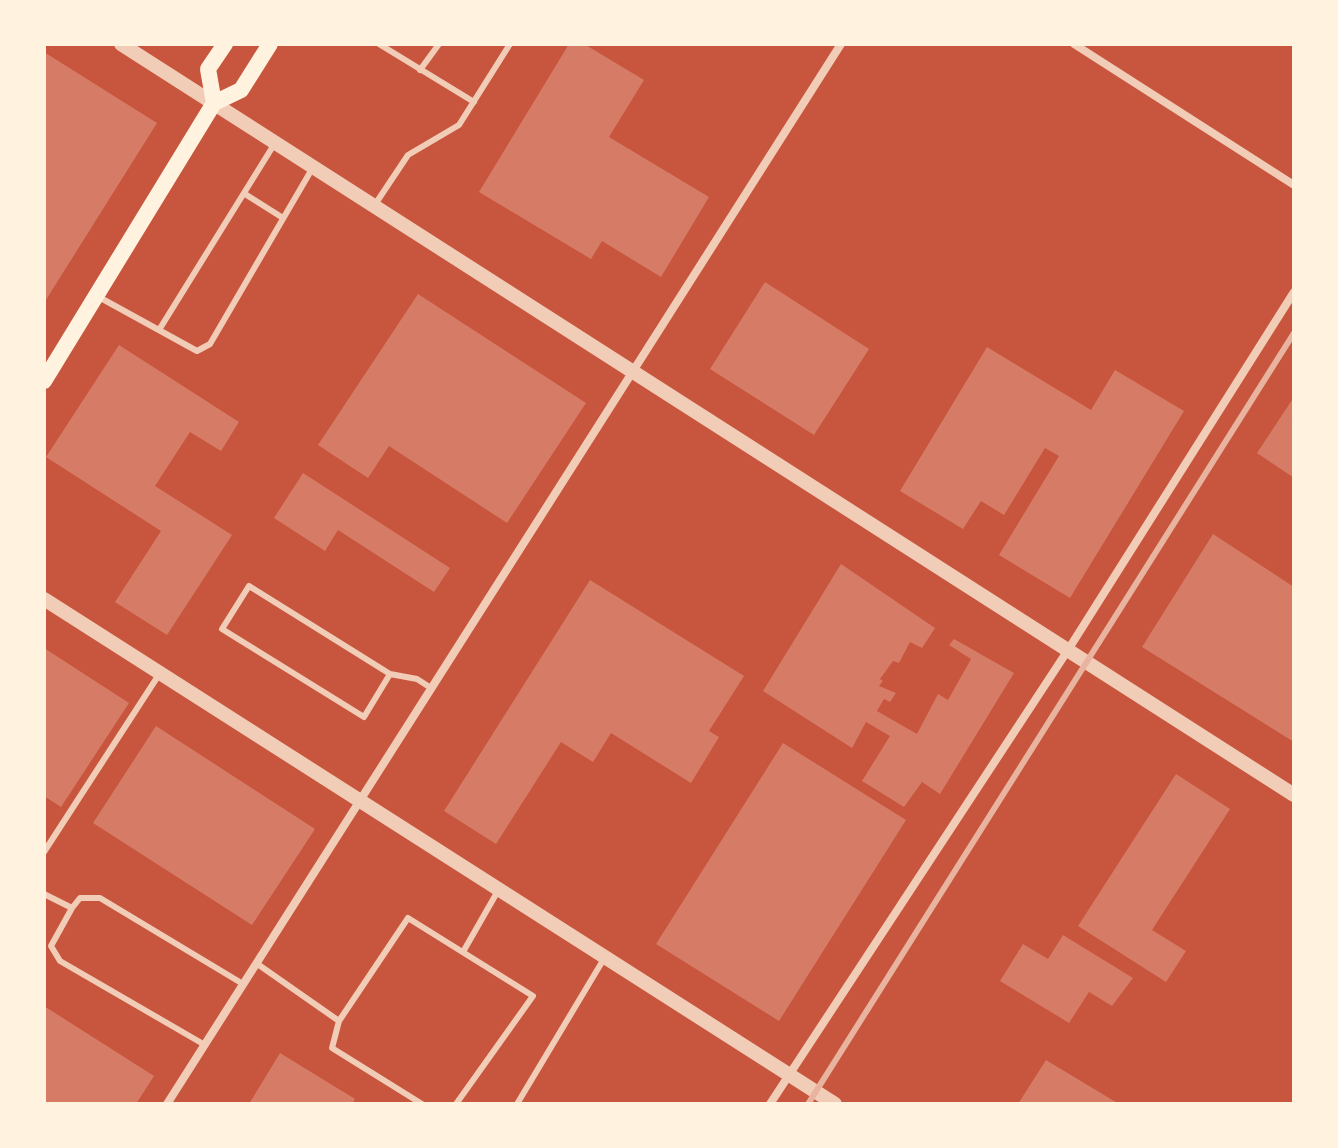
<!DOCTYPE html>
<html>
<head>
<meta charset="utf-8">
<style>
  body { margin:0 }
  #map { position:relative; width:1338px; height:1148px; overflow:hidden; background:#c8553d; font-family:Barlow,sans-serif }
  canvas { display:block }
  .frame { position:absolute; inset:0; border:46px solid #fff3e0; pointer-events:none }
</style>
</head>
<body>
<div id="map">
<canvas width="1338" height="1148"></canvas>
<div class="frame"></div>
</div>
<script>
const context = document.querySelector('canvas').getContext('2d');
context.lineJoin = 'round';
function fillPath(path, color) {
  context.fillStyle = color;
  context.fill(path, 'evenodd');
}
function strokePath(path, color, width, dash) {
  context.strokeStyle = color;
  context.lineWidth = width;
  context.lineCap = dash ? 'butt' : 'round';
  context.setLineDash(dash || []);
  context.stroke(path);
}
fillPath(new Path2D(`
  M 569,44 L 584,44 L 644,80 L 609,137 L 709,197 L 661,277 L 602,241 L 591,259 L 479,192 Z
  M 44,52 L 157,123 L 44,303 Z
  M 765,282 L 869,349 L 814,435 L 710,369 Z
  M 418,294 L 586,403 L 507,523 L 389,446 L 368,478 L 318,445 Z
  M 119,345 L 239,422 L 221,451 L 190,432 L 155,486 L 232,535 L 167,635 L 115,602 L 161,531 L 46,457 Z
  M 987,347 L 1091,410 L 1115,370 L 1184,411 L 1070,598 L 999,555 L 1059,456 L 1045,448 L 1004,515 L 981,501 L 963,529 L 900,491 Z
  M 1294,397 L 1294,478 L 1257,453 Z
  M 303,473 L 450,568 L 434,592 L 338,530 L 325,551 L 274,518 Z
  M 1213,534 L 1294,587 L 1294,742 L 1142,647 Z
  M 841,564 L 935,628 L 922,648 L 910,642 L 899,663 L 893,661 L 880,679 L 883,681 L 879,686 L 896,693 L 890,702 L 884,699 L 877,711 L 917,734 L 938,694 L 948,700 L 971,659 L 949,645 L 954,639 L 1014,673 L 940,794 L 922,782 L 904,807 L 862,781 L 890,736 L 866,722 L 852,748 L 763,691 Z
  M 590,580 L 744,676 L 709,731 L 719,737 L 691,783 L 611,733 L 593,762 L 561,742 L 496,844 L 444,811 Z
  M 44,648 L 129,703 L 61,807 L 44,796 Z
  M 156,726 L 315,829 L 252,925 L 93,823 Z
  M 783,743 L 906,820 L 779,1021 L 656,944 Z
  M 1176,774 L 1230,809 L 1152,930 L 1186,951 L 1166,982 L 1078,926 Z
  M 1063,935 L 1133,978 L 1112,1006 L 1089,992 L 1069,1023 L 1000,981 L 1023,944 L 1048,959 Z
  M 44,1006 L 154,1076 L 136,1104 L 44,1104 Z
  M 280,1053 L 355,1099 L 352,1104 L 249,1104 Z
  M 1046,1060 L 1119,1104 L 1018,1104 Z`), '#d67c66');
strokePath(new Path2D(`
  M 379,44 L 474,102
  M 420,70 L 439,44
  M 245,194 L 283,218
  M 374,206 L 408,155 L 459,125 L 510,44
  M 97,296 L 197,351 L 210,344 L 312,169
  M 159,330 L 275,143
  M 390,674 L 364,717 L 222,629 L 249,586 L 390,674 L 417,679 L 431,688
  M 44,852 L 160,673
  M 44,894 L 72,908 L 80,898 L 100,898 L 243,984
  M 72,908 L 51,946 L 60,961 L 205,1045
  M 463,952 L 499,889
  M 256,963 L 339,1021 L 408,918 L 533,996 L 456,1104
  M 339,1021 L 332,1048 L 422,1104
  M 517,1104 L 605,957`), '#f1ccb7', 6);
strokePath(new Path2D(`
  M 1074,44 L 1294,185
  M 167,1104 L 841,44
  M 770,1104 L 1068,650 L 1294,292`), '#f1ccb7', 8);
strokePath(new Path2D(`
  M 121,44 L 1294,795
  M 44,599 L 835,1104`), '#f1ccb7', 14);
strokePath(new Path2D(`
  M 214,103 L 208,69 L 225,44
  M 44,381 L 214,103 L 241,90 L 270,44`), '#fff3e0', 16);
strokePath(new Path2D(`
  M 808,1104 L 1294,333`), '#e9b49f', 6);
</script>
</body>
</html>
